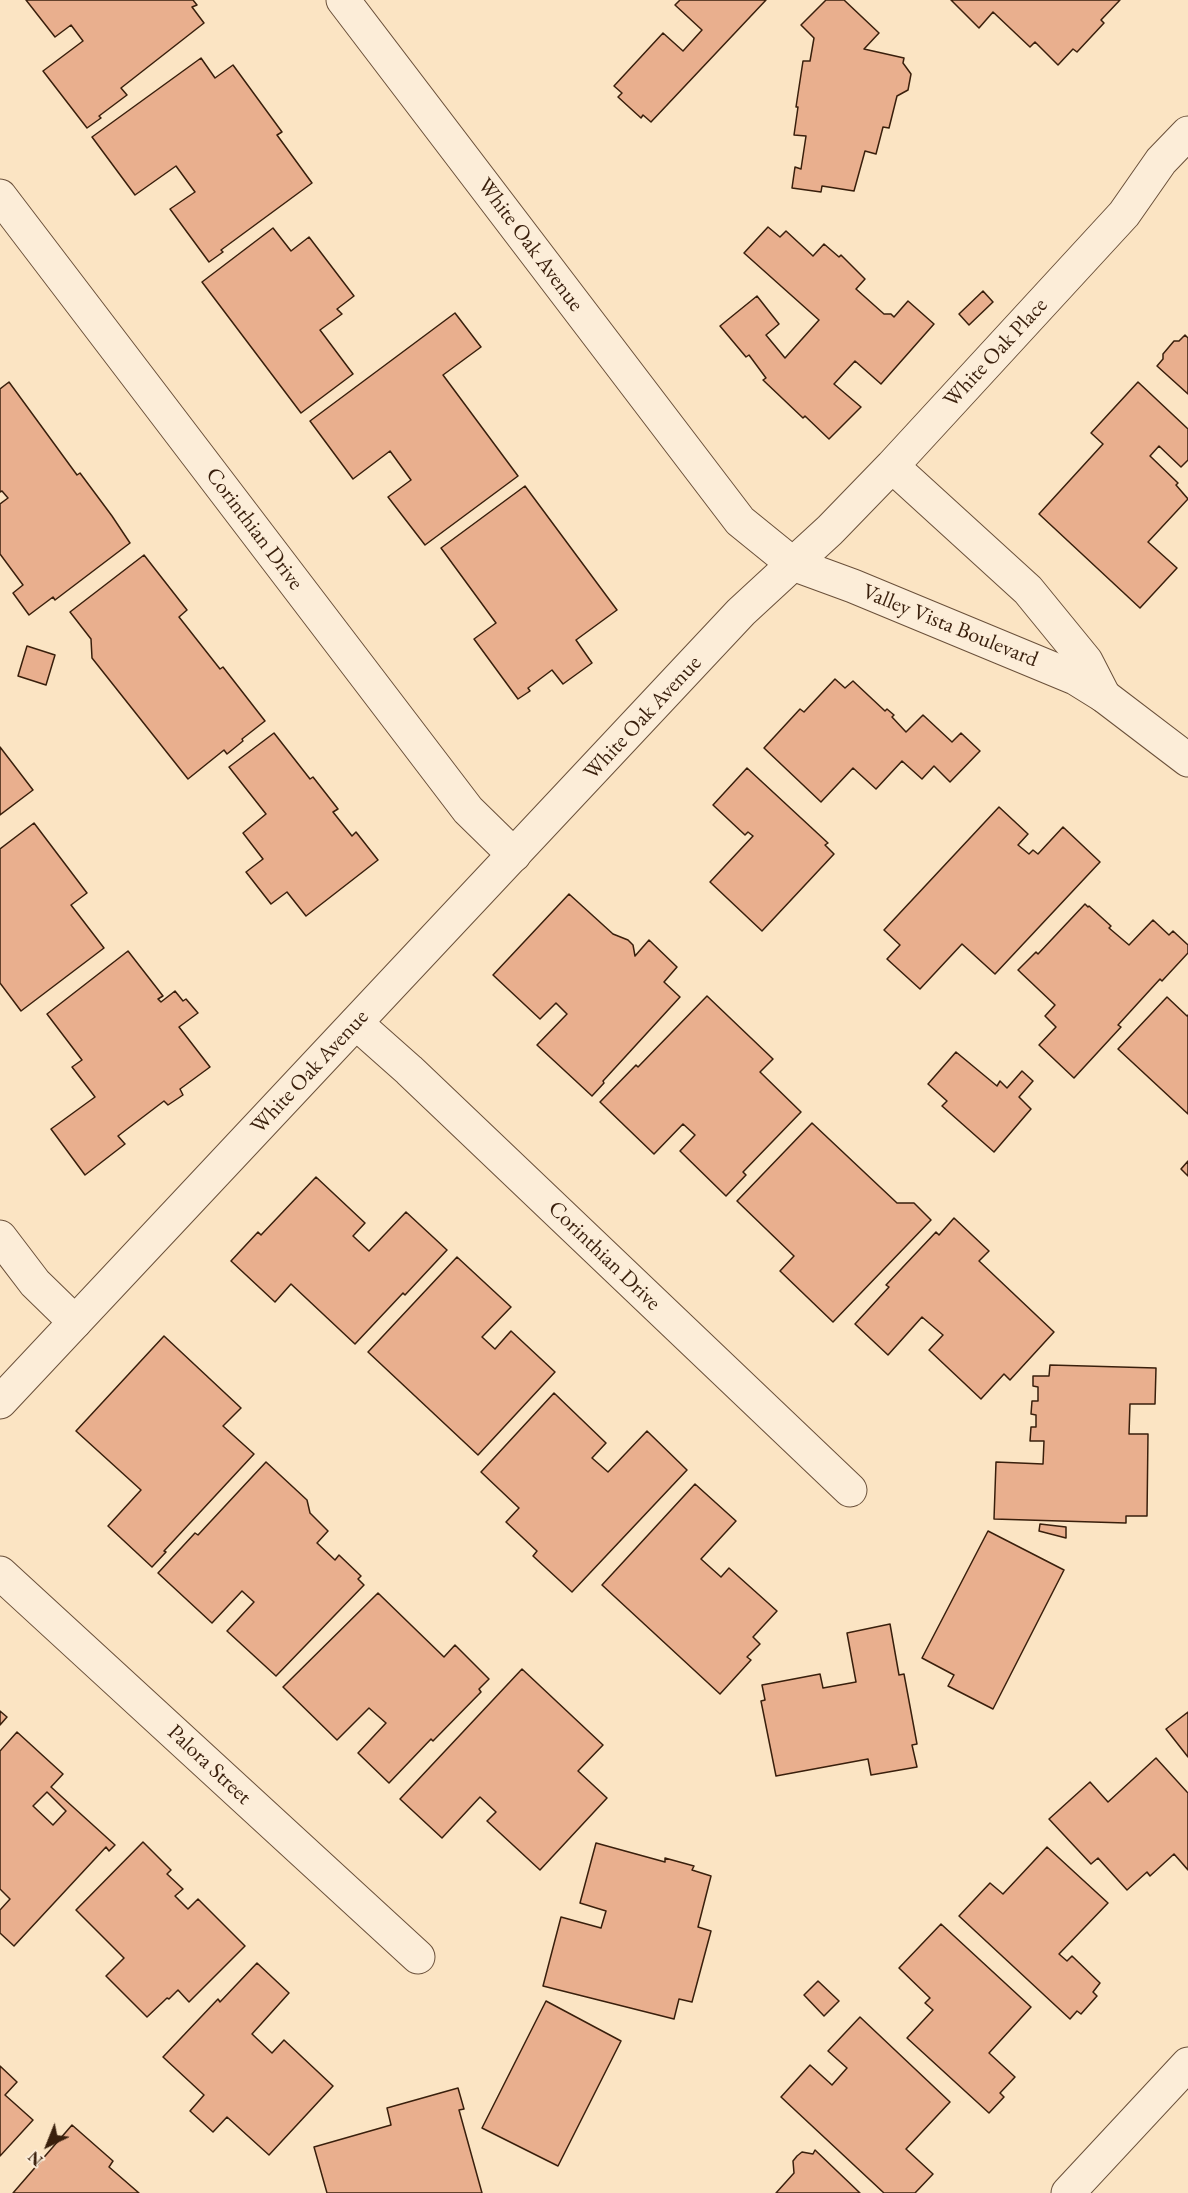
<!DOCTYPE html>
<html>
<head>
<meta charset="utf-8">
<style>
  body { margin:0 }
  #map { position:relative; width:1188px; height:2193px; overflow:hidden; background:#fbe4c3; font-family:"EB Garamond",serif }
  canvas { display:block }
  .north { position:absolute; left:18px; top:2115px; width:60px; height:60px; -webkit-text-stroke:4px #fcedd8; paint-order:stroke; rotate:223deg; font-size:16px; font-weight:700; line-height:24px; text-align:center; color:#391f0c }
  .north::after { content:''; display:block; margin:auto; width:21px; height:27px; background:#391f0c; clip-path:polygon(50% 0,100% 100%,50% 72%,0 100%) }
</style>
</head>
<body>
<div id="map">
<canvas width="1188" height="2193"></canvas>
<div class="north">N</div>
</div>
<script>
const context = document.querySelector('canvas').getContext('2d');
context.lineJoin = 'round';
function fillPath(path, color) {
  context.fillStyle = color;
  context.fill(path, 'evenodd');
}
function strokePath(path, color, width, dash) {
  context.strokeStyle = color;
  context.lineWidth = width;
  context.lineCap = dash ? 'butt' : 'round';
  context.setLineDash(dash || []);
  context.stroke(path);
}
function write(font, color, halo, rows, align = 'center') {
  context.font = font + ' "EB Garamond",serif';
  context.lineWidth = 5;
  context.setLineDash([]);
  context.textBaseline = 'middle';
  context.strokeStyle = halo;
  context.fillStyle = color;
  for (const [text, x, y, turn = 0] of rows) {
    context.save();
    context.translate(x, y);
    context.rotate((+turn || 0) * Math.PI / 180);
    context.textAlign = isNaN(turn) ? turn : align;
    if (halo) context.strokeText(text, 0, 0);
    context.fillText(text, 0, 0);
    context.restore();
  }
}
const building = new Path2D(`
  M 26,0 L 193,0 L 197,5 L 192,7 L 204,23 L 121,88 L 127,95 L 99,116 L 101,118 L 87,128 L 43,71 L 83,41 L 71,25 L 55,37 Z
  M 680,0 L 766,0 L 651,122 L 643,115 L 641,118 L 618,97 L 622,93 L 614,86 L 663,33 L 683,51 L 702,30 L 675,5 Z
  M 826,0 L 844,0 L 879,33 L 864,49 L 904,58 L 903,63 L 911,74 L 908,90 L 897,96 L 889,128 L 883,127 L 876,154 L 865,151 L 854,191 L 822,186 L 821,192 L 792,188 L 795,167 L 801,169 L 806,136 L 794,135 L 798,107 L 796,107 L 803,61 L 810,61 L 814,38 L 801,25 Z
  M 951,0 L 1120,0 L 1101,20 L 1104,23 L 1077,52 L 1073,49 L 1058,65 L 1035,42 L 1030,47 L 993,12 L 979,28 Z
  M 201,58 L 215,78 L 233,65 L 282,132 L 277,135 L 312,183 L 221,250 L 223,252 L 209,262 L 170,209 L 195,192 L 176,166 L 135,195 L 92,137 Z
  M 768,227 L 780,237 L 786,231 L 813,256 L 824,244 L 839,257 L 841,255 L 865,279 L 856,289 L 884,314 L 891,314 L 894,317 L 908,301 L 934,324 L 881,384 L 855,361 L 834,384 L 861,407 L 829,439 L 805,416 L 803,418 L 763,380 L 766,378 L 749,355 L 746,357 L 720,326 L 757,296 L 779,324 L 766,335 L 785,358 L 819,320 L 744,253 Z
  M 273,228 L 291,251 L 309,237 L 354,296 L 337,309 L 342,314 L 320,330 L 353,374 L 301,413 L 202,282 Z
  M 983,291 L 993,302 L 969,325 L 959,314 Z
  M 455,313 L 481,347 L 443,375 L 518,476 L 425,545 L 388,497 L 411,480 L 390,451 L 353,479 L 310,421 Z
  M 1185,335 L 1188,338 L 1188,394 L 1157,366 L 1163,359 L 1163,354 L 1174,341 L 1179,341 Z
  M 9,382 L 77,475 L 80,473 L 112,516 L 130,543 L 55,600 L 53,597 L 29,615 L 13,593 L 23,585 L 0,554 L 0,504 L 8,498 L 2,491 L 0,492 L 0,389 Z
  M 1138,382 L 1188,429 L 1188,460 L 1181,467 L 1159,446 L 1150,456 L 1178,483 L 1176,485 L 1188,499 L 1148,542 L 1177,568 L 1140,608 L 1039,514 L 1103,444 L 1091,433 Z
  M 525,486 L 617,610 L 576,640 L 592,663 L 563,684 L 552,670 L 528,688 L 530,691 L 518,699 L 474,639 L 496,623 L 441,548 Z
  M 144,555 L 187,610 L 179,617 L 220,669 L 223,667 L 265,721 L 242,739 L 243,741 L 227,754 L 224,750 L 188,779 L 92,658 L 91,639 L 70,612 Z
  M 27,646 L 55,655 L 46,685 L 18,676 Z
  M 835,679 L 845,688 L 853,681 L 885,711 L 887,709 L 894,715 L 892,717 L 906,732 L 923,715 L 952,742 L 961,733 L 980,751 L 950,782 L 934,766 L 922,779 L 902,761 L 876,789 L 853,768 L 821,802 L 764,748 L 800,709 L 804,712 Z
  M 274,733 L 310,779 L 313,777 L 338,809 L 333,812 L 352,836 L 356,832 L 378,860 L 306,916 L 287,892 L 271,904 L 246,872 L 263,859 L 243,833 L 266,814 L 229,767 Z
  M 0,747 L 33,790 L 0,815 Z
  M 747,768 L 828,843 L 825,845 L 834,854 L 762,931 L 710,882 L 753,836 L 748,832 L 745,835 L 713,805 Z
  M 999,807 L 1028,834 L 1018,845 L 1029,854 L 1033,850 L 1038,854 L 1063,827 L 1100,862 L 995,974 L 962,944 L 920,989 L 887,959 L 900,945 L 884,930 Z
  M 34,823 L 87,893 L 71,905 L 104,948 L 21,1011 L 0,983 L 0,849 Z
  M 569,894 L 613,934 L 628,940 L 633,945 L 635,956 L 649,940 L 677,967 L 664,982 L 680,997 L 603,1081 L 604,1083 L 592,1096 L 537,1045 L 567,1014 L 556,1003 L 540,1019 L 493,975 Z
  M 1085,904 L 1088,907 L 1089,906 L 1111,926 L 1109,928 L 1129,945 L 1153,920 L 1169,935 L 1173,931 L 1188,945 L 1188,953 L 1162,981 L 1160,979 L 1118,1025 L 1121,1027 L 1074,1078 L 1039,1045 L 1056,1027 L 1045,1016 L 1055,1005 L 1018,970 L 1036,952 L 1038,954 Z
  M 128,951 L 163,996 L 158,999 L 161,1002 L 175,991 L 183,1001 L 186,999 L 198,1013 L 179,1027 L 210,1067 L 180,1089 L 183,1095 L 168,1105 L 164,1101 L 118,1136 L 125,1144 L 85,1175 L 51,1129 L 95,1097 L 72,1067 L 82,1060 L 47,1014 Z
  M 707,996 L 773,1059 L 760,1072 L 801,1112 L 743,1172 L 746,1175 L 726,1196 L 680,1151 L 695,1135 L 683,1124 L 654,1154 L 600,1102 L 636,1065 L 638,1067 Z
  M 1167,997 L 1187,1016 L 1188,1015 L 1188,1114 L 1118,1049 Z
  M 956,1052 L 997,1086 L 1000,1081 L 1007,1088 L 1022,1071 L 1033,1081 L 1019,1097 L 1031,1109 L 994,1152 L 942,1106 L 947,1101 L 928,1084 Z
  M 812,1123 L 897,1203 L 914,1203 L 931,1220 L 833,1322 L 780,1271 L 794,1256 L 737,1201 Z
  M 1188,1161 L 1188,1176 L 1181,1169 Z
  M 316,1177 L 365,1223 L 353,1236 L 369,1251 L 406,1212 L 447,1250 L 405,1295 L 403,1293 L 355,1344 L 291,1284 L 275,1302 L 231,1261 L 258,1232 L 261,1235 Z
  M 954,1218 L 989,1251 L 979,1261 L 1054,1332 L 1010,1380 L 1004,1374 L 981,1399 L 929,1350 L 943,1335 L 922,1317 L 888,1355 L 855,1324 L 889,1287 L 886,1285 L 936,1232 L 939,1235 Z
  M 457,1257 L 511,1307 L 482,1337 L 495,1349 L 511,1331 L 555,1372 L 478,1455 L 368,1352 Z
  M 164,1336 L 241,1408 L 223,1426 L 254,1454 L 164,1551 L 166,1552 L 152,1567 L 108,1526 L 141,1490 L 76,1431 Z
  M 1050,1365 L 1156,1368 L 1155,1404 L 1130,1404 L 1129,1434 L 1148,1434 L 1147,1516 L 1126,1516 L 1126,1523 L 994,1519 L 996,1462 L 1043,1464 L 1044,1441 L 1030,1441 L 1031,1427 L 1036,1427 L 1036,1415 L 1031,1414 L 1032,1401 L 1038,1401 L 1038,1387 L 1033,1386 L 1033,1376 L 1049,1376 Z
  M 554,1393 L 606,1443 L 592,1458 L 608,1472 L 647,1431 L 687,1470 L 572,1592 L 533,1556 L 537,1551 L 506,1522 L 519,1508 L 481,1472 Z
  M 266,1462 L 307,1500 L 310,1513 L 328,1531 L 317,1543 L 335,1560 L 339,1555 L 361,1576 L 358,1579 L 364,1585 L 276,1676 L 227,1631 L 254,1602 L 242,1591 L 212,1623 L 158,1573 L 195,1533 L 198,1535 Z
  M 695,1484 L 736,1521 L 701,1559 L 721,1577 L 729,1568 L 777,1611 L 753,1637 L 760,1644 L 747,1657 L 751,1660 L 720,1694 L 602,1585 Z
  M 1040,1524 L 1066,1527 L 1066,1538 L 1039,1531 Z
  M 988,1531 L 1064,1570 L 993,1709 L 948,1686 L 954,1675 L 922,1658 Z
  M 378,1593 L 444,1657 L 455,1645 L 489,1679 L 479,1689 L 481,1692 L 433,1741 L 431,1739 L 389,1783 L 358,1753 L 386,1723 L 369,1708 L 337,1740 L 283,1687 Z
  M 890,1624 L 899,1675 L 904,1674 L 917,1744 L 912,1745 L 917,1767 L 871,1775 L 868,1759 L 776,1776 L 761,1701 L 765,1700 L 762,1685 L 820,1674 L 823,1688 L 856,1682 L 847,1633 Z
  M 522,1669 L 603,1745 L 578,1771 L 607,1798 L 540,1870 L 487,1821 L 496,1812 L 480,1797 L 442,1838 L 400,1799 Z
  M 0,1711 L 7,1717 L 0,1725 Z
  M 1188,1712 L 1188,1757 L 1166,1729 Z
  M 17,1732 L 63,1774 L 51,1787 L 115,1845 L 109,1851 L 106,1847 L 14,1946 L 0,1933 L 0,1910 L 10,1899 L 0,1889 L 0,1751 ZM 47,1792 L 66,1811 L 53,1825 L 33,1806 Z
  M 1156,1758 L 1188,1793 L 1188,1870 L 1174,1854 L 1150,1876 L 1147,1872 L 1127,1890 L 1098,1858 L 1091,1864 L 1049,1819 L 1090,1782 L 1108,1802 Z
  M 143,1842 L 171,1870 L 167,1874 L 183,1889 L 175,1896 L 188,1909 L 198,1899 L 245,1946 L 189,2002 L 178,1990 L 169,1999 L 167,1998 L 147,2017 L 106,1976 L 124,1958 L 76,1910 Z
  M 596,1843 L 665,1862 L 665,1858 L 694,1866 L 692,1870 L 711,1876 L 698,1927 L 711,1931 L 692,2002 L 679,1999 L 674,2019 L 543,1986 L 561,1917 L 601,1928 L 606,1911 L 580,1903 Z
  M 1047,1847 L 1108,1903 L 1059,1954 L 1067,1961 L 1072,1956 L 1100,1983 L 1093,1992 L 1097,1996 L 1081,2014 L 1077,2011 L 1070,2019 L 959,1916 L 990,1883 L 1003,1894 Z
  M 941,1924 L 1031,2007 L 989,2053 L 1015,2077 L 1000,2093 L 1004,2097 L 989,2113 L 907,2038 L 933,2010 L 925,2003 L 930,1998 L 899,1968 Z
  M 257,1963 L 289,1993 L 252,2034 L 272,2053 L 284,2040 L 333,2086 L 269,2155 L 227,2117 L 213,2132 L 190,2111 L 204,2095 L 163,2057 L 218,1999 L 220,2002 Z
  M 818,1981 L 839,2001 L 824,2016 L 804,1995 Z
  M 546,2001 L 621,2041 L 558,2166 L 482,2128 Z
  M 860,2017 L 950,2102 L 906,2149 L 933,2174 L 915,2193 L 884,2193 L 781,2097 L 810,2065 L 832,2085 L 847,2068 L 828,2051 Z
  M 0,2066 L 17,2082 L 5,2095 L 33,2120 L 0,2156 Z
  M 458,2088 L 464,2109 L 459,2110 L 482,2193 L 327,2193 L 314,2147 L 391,2125 L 387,2108 Z
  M 72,2125 L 113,2161 L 109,2167 L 139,2193 L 13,2193 Z
  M 815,2150 L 860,2193 L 776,2193 L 794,2173 L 793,2161 L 797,2156 L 802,2152 L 813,2154 Z`);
fillPath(building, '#e9af8e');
strokePath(building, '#391f0c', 1.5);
const minor = new Path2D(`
  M 343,0 L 740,521 L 793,564 L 830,530 L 892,466 L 1124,214 L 1161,161 L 1188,133
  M 0,196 L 468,810 L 514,855
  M 892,466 L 1028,590 L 1086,661 L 1104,696
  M 356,1023 L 409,1070 L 850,1490
  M 0,1237 L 35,1283 L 75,1322
  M 0,1573 L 418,1957
  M 1068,2193 L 1188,2064`);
const tertiary = new Path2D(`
  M 0,1402 L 741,612 L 793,564 L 853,586 L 1075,678 L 1104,696 L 1188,760`);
strokePath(minor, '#6a503a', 35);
strokePath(tertiary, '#6a503a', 35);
strokePath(minor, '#fcedd8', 33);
strokePath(tertiary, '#fcedd8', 33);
write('22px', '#391f0c', '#fcedd8', [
  ["White Oak Avenue",530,245,53],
  ["White Oak Place",996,353,-47],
  ["Corinthian Drive",254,529,53],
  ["Valley Vista Boulevard",950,626,22],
  ["White Oak Avenue",643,718,-47],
  ["White Oak Avenue",310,1072,-47],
  ["Corinthian Drive",604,1256,44],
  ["Palora Street",209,1765,43]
]);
</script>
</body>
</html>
